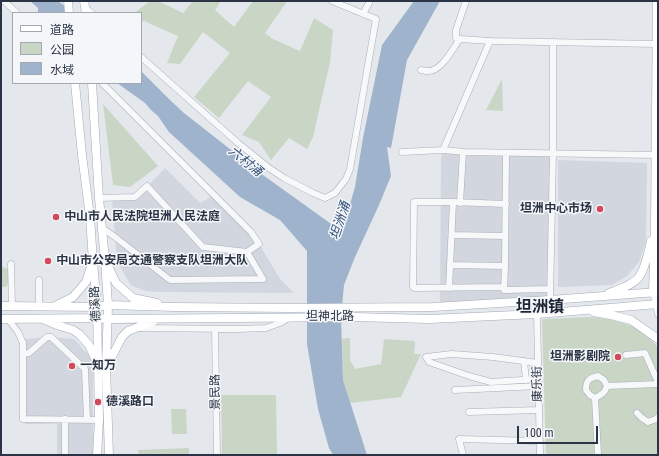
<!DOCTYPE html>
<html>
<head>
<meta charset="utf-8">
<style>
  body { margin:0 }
  #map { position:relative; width:659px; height:456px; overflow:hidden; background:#e4e7ec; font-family:"Roboto Condensed","Noto Sans SC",sans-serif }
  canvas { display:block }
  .frame { position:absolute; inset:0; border:2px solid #2b3445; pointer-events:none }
  .legend { position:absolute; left:12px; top:12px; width:130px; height:72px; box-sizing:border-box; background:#f4f6f9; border:1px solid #a4a8b1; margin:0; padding:5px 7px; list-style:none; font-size:12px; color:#2b3445 }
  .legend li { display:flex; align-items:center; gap:8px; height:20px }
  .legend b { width:20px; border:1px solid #a4a8b1 }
  .scale { position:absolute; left:517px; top:426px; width:81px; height:18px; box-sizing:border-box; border:2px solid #2b3445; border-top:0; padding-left:5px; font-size:12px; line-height:14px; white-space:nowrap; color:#2b3445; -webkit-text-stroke:3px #f4f6f9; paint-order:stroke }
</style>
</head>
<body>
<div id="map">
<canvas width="659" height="456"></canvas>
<div class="frame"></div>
<ul class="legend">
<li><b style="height:5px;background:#fff"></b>道路</li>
<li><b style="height:11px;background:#c9d6c5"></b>公园</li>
<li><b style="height:11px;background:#9fb4cc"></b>水域</li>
</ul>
<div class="scale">100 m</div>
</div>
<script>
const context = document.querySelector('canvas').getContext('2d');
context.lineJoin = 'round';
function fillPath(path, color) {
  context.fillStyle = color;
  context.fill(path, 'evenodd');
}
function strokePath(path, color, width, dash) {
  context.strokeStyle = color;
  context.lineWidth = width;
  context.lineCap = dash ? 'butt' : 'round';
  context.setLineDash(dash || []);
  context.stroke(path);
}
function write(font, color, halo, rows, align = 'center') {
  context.font = font + ' "Roboto Condensed","Noto Sans SC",sans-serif';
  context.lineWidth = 3;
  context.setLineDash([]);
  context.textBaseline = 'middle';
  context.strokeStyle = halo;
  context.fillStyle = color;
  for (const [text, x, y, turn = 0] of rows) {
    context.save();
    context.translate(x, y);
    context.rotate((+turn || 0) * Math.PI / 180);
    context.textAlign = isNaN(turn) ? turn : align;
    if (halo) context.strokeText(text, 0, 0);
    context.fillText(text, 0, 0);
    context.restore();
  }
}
fillPath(new Path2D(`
  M 443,150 L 553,153 L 550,300 L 440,306 L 441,158 Z
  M 558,160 L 647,163 L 646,241 L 639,262 L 627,276 L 612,285 L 558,287 Z
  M 165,168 L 200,203 L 214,195 L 259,244 L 280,279 L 294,293 L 161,292 L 145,291 L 131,285 L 124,274 L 119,264 L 116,250 L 112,199 L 138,196 Z
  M 51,337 L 74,339 L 93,360 L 93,455 L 57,455 L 57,424 L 25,424 L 25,339 Z`), '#d2d6de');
fillPath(new Path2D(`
  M 150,1 L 158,1 L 183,13 L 193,1 L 221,1 L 215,10 L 234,27 L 253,1 L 287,1 L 265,33 L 273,39 L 300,51 L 314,18 L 333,30 L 330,62 L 313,137 L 307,149 L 289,138 L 271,160 L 259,142 L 242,135 L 271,97 L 248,81 L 219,118 L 194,97 L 230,53 L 203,32 L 180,64 L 167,63 L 178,36 L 144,21 L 141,22 L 141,13 L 134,13 Z
  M 502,79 L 503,111 L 486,110 Z
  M 103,104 L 158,166 L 130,187 L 113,185 Z
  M 1,245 L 2,267 L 8,269 L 8,285 L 5,287 L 1,287 Z
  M 592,317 C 604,319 619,320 631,326 C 642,331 650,339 658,347 L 658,455 L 546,455 L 542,319 Z
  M 350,338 L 350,360 L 355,369 L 381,364 L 384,339 L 414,341 L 415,344 L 414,354 L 421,354 L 401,397 L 350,403 L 343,380 L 342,339 Z
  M 221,395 L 276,395 L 277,455 L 222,455 Z
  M 171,409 L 186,409 L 187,434 L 172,434 Z
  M 189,448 L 189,455 L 139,455 L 138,450 Z`), '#c9d6c5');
fillPath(new Path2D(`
  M 30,1 L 58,1 L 74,13 L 38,13 L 38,8 Z
  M 414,1 L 440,1 L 407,60 L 391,148 L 387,147 L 391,176 L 379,205 L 355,257 L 344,285 L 341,317 L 343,380 L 367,455 L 333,455 L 329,448 L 318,409 L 307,344 L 307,251 L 280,220 L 240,197 L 169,132 L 158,116 L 152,111 L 145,103 L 117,83 L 141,83 L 141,71 L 170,100 L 184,113 L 263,175 L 334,226 L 344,225 L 355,187 L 363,138 L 382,45 Z`), '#9fb4cc');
const minor = new Path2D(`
  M 4,1 L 17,13
  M 85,8 L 92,13
  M 363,14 L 370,1
  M 460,39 L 456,38 L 456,30 L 466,1
  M 141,57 L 238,143 L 269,168 L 284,178 L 313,193 L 325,198 L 335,193 L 346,179 L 350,169 L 376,19 L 332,1
  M 421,70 C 423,70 425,71 427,71 C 442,72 452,49 460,39 L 490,41
  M 443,150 L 490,41 L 658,44
  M 402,152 L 443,150 L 465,152 L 656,155
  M 99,198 L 135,197 L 147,186 L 203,247 L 247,252
  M 453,202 L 414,202 L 413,287 L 415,288 L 504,287
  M 460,203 L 463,152
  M 102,228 L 115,237 L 170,280 L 263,279 L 247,252 L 259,244 L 251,232 L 102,83
  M 452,235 L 505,236
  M 11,264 L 12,306
  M 450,265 L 505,266 L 504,290 L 550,289
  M 505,266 L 506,153
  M 39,280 L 39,306
  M 449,288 L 453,202 L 506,204
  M 653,292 L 658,314
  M 550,300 L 553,153 L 553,42
  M 537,314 L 540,455
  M 8,319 L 18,332 L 23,343 L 23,419 L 99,420
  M 140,328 L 237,329 L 266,328 L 280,323 L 289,318
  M 215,329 L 217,455
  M 23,354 L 29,353 L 47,337 L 51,337 L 85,369 L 87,420
  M 626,355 L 645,353 L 658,382
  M 426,357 L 429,362 L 469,376 L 491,382 L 538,379
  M 426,357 L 452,354 L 493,357 L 538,363
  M 524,361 L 526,380
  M 598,376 L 604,380 L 607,386 C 605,393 601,395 595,398 L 590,395 L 586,390 C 586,380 589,378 598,376 Z
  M 607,386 L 658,384
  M 455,390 L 539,386
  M 595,398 L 598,455
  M 469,412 L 539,410
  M 637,413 L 642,418 L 648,422 L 656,419 L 658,417
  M 65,419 L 65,455
  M 463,455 L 459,439 L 540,441`);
const major = new Path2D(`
  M 68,1 L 69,13
  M 84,1 L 86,13
  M 75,83 L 82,155 L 90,217 L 93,262 L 97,307 L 99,420 L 97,455
  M 92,83 L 99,198 L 105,260 L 108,305 L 106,368 L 109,455
  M 107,264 L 116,283 L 133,298 L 157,303
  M 653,292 L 655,225 L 657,1
  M 609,293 C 618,290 633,285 639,277 C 646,267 648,253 651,241
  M 57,305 L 73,297 L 86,282 L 91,267
  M 1,306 L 97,307 L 108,305 L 175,307 L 290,308 L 433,307 L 550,300 L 658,292
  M 594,312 L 615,316 L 631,320 L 658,339
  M 1,319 L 97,318 L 107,319 L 355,317 L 429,319 L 537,314 L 658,304
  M 43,319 L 57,325 L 73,330 L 79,334 L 89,345 L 96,361
  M 107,366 L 122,337 L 128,331 L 154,321`);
strokePath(minor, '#a9aeb7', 7);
strokePath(major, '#a3abb8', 9);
strokePath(minor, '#f7f8fa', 6);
strokePath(major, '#fff', 8);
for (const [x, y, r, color] of [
  [600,209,4,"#d1495b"],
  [56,217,4,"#d1495b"],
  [48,261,4,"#d1495b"],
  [618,357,4,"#d1495b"],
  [72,366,4,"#d1495b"],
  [98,402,4,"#d1495b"]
]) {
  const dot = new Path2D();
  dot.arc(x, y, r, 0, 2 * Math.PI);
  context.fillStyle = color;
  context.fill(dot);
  strokePath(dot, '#f4f6f9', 1.5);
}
write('bold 12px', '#2b3445', '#f4f6f9', [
  ["坦洲中心市场",592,209,"right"],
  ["中山市人民法院坦洲人民法庭",64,217],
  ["中山市公安局交通警察支队坦洲大队",56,261],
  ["坦洲影剧院",610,357,"right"],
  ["一知万",80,366],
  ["德溪路口",106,402]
], 'left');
write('12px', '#2b3445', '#f4f6f9', [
  ["德溪路",96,304,-93],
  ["坦神北路",330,317],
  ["康乐街",538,384,-91],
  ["景民路",216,392,-91]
]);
write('italic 13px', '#34527a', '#f4f6f9', [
  ["六村涌",245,162,39],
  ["坦洲涌",341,221,-72]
]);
write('bold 16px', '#1d2536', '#f4f6f9', [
  ["坦洲镇",540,308]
]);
</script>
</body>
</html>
